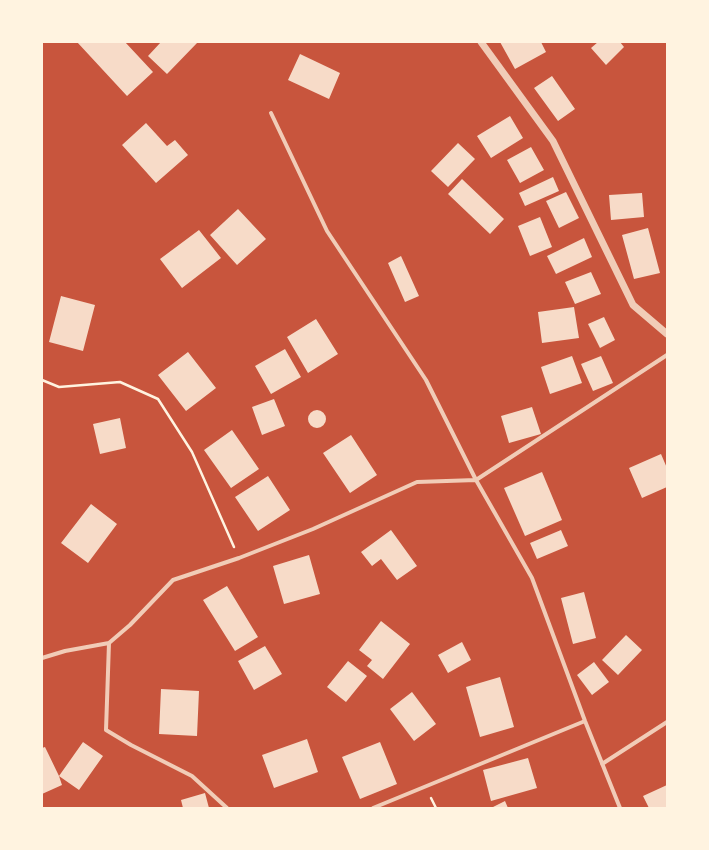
<!DOCTYPE html>
<html>
<head>
<meta charset="utf-8">
<style>
  body { margin:0 }
  #map { position:relative; width:709px; height:850px; overflow:hidden; background:#c8553d; font-family:"Open Sans",sans-serif }
  canvas { display:block }
  .frame { position:absolute; inset:0; border:43px solid #fff3e0; pointer-events:none }
</style>
</head>
<body>
<div id="map">
<canvas width="709" height="850"></canvas>
<div class="frame"></div>
</div>
<script>
const context = document.querySelector('canvas').getContext('2d');
context.lineJoin = 'round';
function fillPath(path, color) {
  context.fillStyle = color;
  context.fill(path, 'evenodd');
}
function strokePath(path, color, width, dash) {
  context.strokeStyle = color;
  context.lineWidth = width;
  context.lineCap = dash ? 'butt' : 'round';
  context.setLineDash(dash || []);
  context.stroke(path);
}
fillPath(new Path2D(`
  M 77,42 L 125,42 L 153,72 L 127,96 Z
  M 161,42 L 198,42 L 167,74 L 148,56 Z
  M 500,42 L 541,42 L 546,52 L 515,69 Z
  M 598,42 L 620,42 L 624,47 L 606,65 L 591,48 Z
  M 300,54 L 340,73 L 329,99 L 288,80 Z
  M 552,76 L 575,109 L 558,121 L 534,88 Z
  M 510,116 L 523,138 L 491,158 L 477,136 Z
  M 146,123 L 167,146 L 175,140 L 188,155 L 156,183 L 122,145 Z
  M 458,143 L 475,159 L 448,187 L 431,171 Z
  M 531,147 L 544,170 L 520,183 L 507,160 Z
  M 553,177 L 559,191 L 525,206 L 519,193 Z
  M 462,179 L 504,219 L 490,234 L 448,194 Z
  M 566,192 L 579,218 L 559,228 L 546,201 Z
  M 642,193 L 644,217 L 611,220 L 609,195 Z
  M 238,209 L 266,239 L 237,265 L 210,235 Z
  M 540,217 L 552,247 L 530,256 L 518,226 Z
  M 648,228 L 660,273 L 634,279 L 622,235 Z
  M 199,230 L 221,258 L 182,288 L 160,259 Z
  M 584,238 L 592,257 L 556,274 L 547,256 Z
  M 401,256 L 419,296 L 405,302 L 388,263 Z
  M 591,272 L 601,294 L 575,304 L 565,282 Z
  M 61,296 L 95,305 L 83,351 L 49,342 Z
  M 574,307 L 579,338 L 542,343 L 538,312 Z
  M 604,317 L 615,340 L 600,348 L 588,324 Z
  M 316,319 L 338,354 L 308,373 L 287,337 Z
  M 285,349 L 301,377 L 271,394 L 255,366 Z
  M 188,352 L 216,388 L 186,411 L 158,375 Z
  M 572,356 L 582,383 L 550,394 L 541,367 Z
  M 601,356 L 613,383 L 593,391 L 581,364 Z
  M 274,399 L 285,426 L 262,435 L 252,407 Z
  M 532,407 L 541,434 L 509,443 L 501,416 Z
  M308 419a9 9 0 1 1 18 0a9 9 0 1 1-18 0Z
  M 120,418 L 126,448 L 100,454 L 93,424 Z
  M 232,430 L 259,469 L 231,488 L 204,450 Z
  M 351,435 L 377,475 L 350,493 L 323,453 Z
  M 661,454 L 667,468 L 667,487 L 642,498 L 629,468 Z
  M 542,472 L 562,520 L 525,536 L 504,488 Z
  M 268,476 L 290,510 L 258,531 L 235,497 Z
  M 91,504 L 117,524 L 88,563 L 61,543 Z
  M 391,530 L 417,566 L 397,580 L 381,559 L 372,566 L 361,552 Z
  M 561,530 L 568,546 L 537,559 L 530,543 Z
  M 309,555 L 320,594 L 284,604 L 273,566 Z
  M 227,586 L 258,637 L 235,651 L 203,600 Z
  M 584,592 L 596,638 L 573,644 L 561,598 Z
  M 381,621 L 410,644 L 383,679 L 367,666 L 372,660 L 359,650 Z
  M 626,635 L 642,650 L 618,675 L 602,660 Z
  M 462,642 L 471,660 L 448,673 L 438,655 Z
  M 265,646 L 282,674 L 254,690 L 238,661 Z
  M 348,661 L 367,676 L 346,702 L 327,687 Z
  M 594,662 L 609,682 L 592,695 L 577,675 Z
  M 500,677 L 514,727 L 480,737 L 466,687 Z
  M 161,689 L 199,691 L 197,736 L 159,734 Z
  M 412,692 L 436,724 L 414,741 L 390,709 Z
  M 307,739 L 318,772 L 274,788 L 262,755 Z
  M 83,742 L 103,756 L 79,790 L 59,776 Z
  M 380,742 L 397,784 L 360,799 L 342,757 Z
  M 45,747 L 59,776 L 62,785 L 42,794 L 42,748 Z
  M 528,758 L 537,788 L 491,801 L 483,770 Z
  M 667,785 L 667,808 L 649,808 L 643,796 Z
  M 205,793 L 209,808 L 183,808 L 181,800 Z
  M 505,801 L 508,808 L 491,808 Z`), '#f7dbc8');
strokePath(new Path2D(`
  M 42,380 L 59,387 L 120,382 L 158,399 L 192,452 L 234,547
  M 431,798 L 436,808`), '#fff3e0', 2.5);
strokePath(new Path2D(`
  M 271,113 L 327,231 L 426,380 L 476,480 L 532,578 L 585,721 L 620,808
  M 109,643 L 106,730 L 131,745 L 192,776 L 227,808
  M 42,658 L 65,651 L 109,643 L 130,625 L 173,580 L 239,558 L 313,529 L 417,482 L 476,480 L 667,355
  M 602,764 L 667,722
  M 373,808 L 585,721`), '#f1ccb7', 4);
strokePath(new Path2D(`
  M 481,42 L 553,141 L 633,305 L 667,334`), '#f1ccb7', 7);
</script>
</body>
</html>
